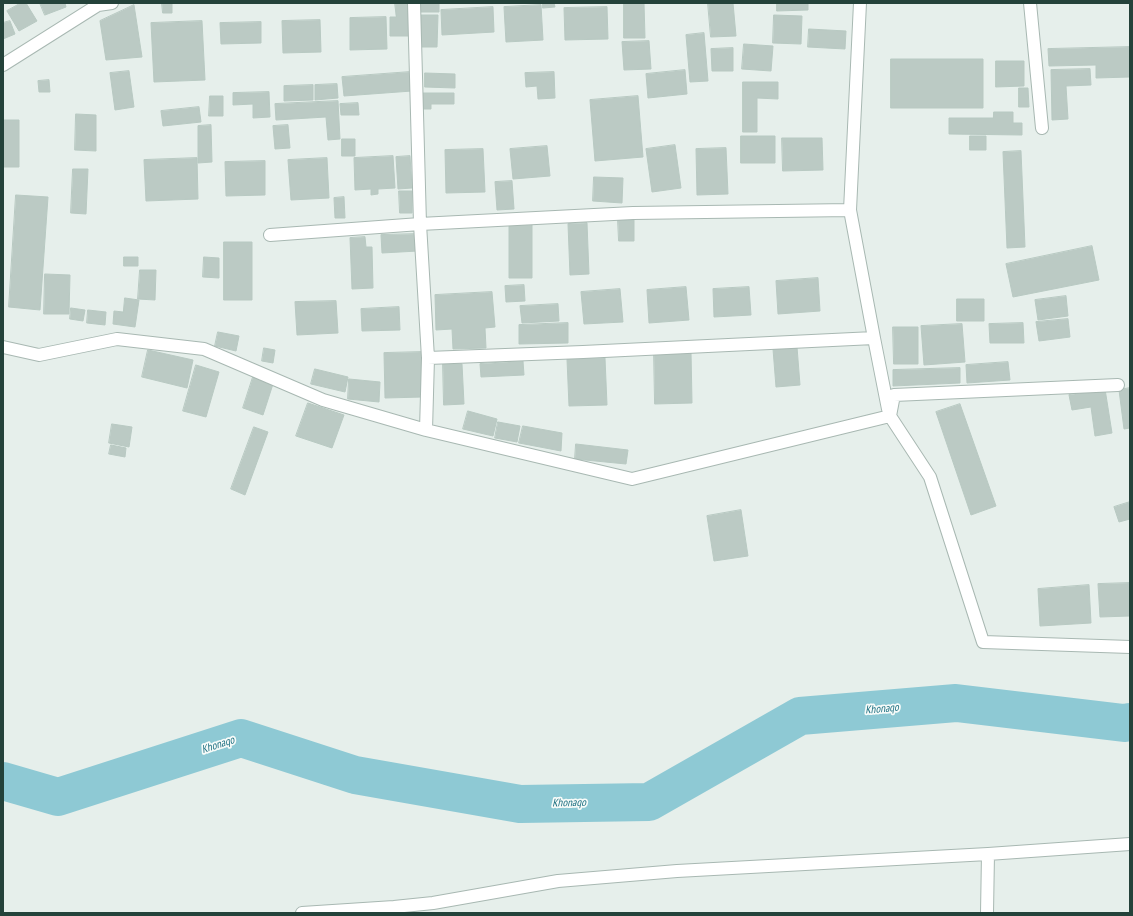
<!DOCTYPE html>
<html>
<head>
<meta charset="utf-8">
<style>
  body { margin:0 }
  #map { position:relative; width:1133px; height:916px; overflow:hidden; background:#e6efeb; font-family:"PT Sans Narrow",sans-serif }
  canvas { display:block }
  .frame { position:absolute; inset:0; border:4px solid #24423a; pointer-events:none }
</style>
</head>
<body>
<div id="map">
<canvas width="1133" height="916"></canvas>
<div class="frame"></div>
</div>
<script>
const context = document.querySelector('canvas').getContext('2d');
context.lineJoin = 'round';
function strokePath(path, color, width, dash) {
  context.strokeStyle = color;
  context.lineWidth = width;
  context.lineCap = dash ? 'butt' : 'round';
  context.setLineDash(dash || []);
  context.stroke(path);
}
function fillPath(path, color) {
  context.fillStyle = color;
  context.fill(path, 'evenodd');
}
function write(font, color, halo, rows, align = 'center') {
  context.font = font + ' "PT Sans Narrow",sans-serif';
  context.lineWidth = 3.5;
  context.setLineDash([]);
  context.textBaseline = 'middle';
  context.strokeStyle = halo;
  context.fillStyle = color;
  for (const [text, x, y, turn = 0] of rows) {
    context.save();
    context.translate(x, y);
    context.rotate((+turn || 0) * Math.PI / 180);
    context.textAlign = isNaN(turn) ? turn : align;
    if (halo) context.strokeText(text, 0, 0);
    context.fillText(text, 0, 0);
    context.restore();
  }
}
strokePath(new Path2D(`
  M 3,781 L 58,797 L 241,738 L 355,775 L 520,804 L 649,802 L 800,716 L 956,703 L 1124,723 L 1130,722`), '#8ec9d4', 38);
const building = new Path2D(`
  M 21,3 L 26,3 L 37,21 L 19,31 L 7,11 Z
  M 40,3 L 65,3 L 66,7 L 45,15 Z
  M 162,3 L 172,3 L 172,13 L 163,13 Z
  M 395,3 L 408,3 L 409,36 L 390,36 L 390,17 L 396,17 Z
  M 421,3 L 439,3 L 439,12 L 421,12 Z
  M 543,3 L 554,3 L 555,7 L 543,8 Z
  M 624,3 L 644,3 L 645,38 L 624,38 Z
  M 708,3 L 733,3 L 736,36 L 711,37 Z
  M 777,3 L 808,3 L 808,10 L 777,11 Z
  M 134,5 L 142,57 L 106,60 L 100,21 Z
  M 541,5 L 543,40 L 506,42 L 504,7 Z
  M 493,7 L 494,32 L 442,35 L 441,10 Z
  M 607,7 L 608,39 L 565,40 L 564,8 Z
  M 421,15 L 438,15 L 437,47 L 421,47 Z
  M 774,15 L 802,16 L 801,44 L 773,43 Z
  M 386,17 L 387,49 L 350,50 L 350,18 Z
  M 320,20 L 321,52 L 283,53 L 282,21 Z
  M 10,21 L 15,34 L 3,39 L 3,23 Z
  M 202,21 L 205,80 L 154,82 L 151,23 Z
  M 261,22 L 261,43 L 221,44 L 220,23 Z
  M 809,29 L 846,31 L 845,49 L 808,47 Z
  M 704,33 L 708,81 L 690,82 L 686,35 Z
  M 649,41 L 651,69 L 624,70 L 622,42 Z
  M 744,44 L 773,46 L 771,71 L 742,69 Z
  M 1130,47 L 1130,77 L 1096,78 L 1096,65 L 1049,66 L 1048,49 Z
  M 733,48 L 733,71 L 712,71 L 711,49 Z
  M 891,59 L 983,59 L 983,108 L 891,108 Z
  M 996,61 L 1024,61 L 1024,86 L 996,87 Z
  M 1090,69 L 1091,85 L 1066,86 L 1068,119 L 1052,120 L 1051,70 Z
  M 685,70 L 687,94 L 648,98 L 646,74 Z
  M 129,71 L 134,107 L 115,110 L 110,73 Z
  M 410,72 L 412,91 L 344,96 L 342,77 Z
  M 554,72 L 555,98 L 538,99 L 537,86 L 526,87 L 525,73 Z
  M 425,73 L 455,74 L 455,88 L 425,87 Z
  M 49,80 L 50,92 L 39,92 L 38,81 Z
  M 743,82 L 778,82 L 778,99 L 757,98 L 757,132 L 743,132 Z
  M 337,84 L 338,98 L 315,100 L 315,85 Z
  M 313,85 L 313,100 L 284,101 L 284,86 Z
  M 1019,88 L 1028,88 L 1029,107 L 1019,107 Z
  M 269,92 L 270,117 L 253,118 L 253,104 L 233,105 L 233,93 Z
  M 421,93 L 454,93 L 454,104 L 431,104 L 431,109 L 421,109 Z
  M 210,96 L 223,96 L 223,116 L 209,116 Z
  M 638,96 L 643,157 L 595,161 L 590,100 Z
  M 338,101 L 340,139 L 328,140 L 326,117 L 276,120 L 275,104 Z
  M 358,103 L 359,115 L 341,115 L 340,104 Z
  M 199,107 L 201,122 L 163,126 L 161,111 Z
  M 994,112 L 1013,112 L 1013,123 L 1022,123 L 1022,135 L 949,134 L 949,118 L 993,118 Z
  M 76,114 L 96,115 L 96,151 L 75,150 Z
  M 3,120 L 19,120 L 19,167 L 3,167 Z
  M 211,125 L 212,162 L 198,163 L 198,126 Z
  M 288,125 L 290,148 L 275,149 L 273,126 Z
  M 741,136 L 775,136 L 775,163 L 741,163 Z
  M 970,136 L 986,136 L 986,150 L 970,150 Z
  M 782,138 L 822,138 L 823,170 L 783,171 Z
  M 342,139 L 355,139 L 355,156 L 342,156 Z
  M 675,145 L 681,188 L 652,192 L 646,149 Z
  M 547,146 L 550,176 L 513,179 L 510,149 Z
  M 726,148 L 728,194 L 697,195 L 696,149 Z
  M 483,149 L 485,192 L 446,193 L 445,150 Z
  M 1021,151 L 1025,247 L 1007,248 L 1003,152 Z
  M 393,156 L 395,188 L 378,189 L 378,194 L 371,195 L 371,189 L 355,190 L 354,158 Z
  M 410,156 L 412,188 L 398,189 L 396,157 Z
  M 197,158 L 198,199 L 146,201 L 144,160 Z
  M 327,158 L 329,198 L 291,200 L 288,160 Z
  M 265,161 L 265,195 L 226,196 L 225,162 Z
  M 73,169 L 88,169 L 86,214 L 71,213 Z
  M 594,177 L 623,178 L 622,203 L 593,201 Z
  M 512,181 L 514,209 L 497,210 L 495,182 Z
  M 399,191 L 412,191 L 412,213 L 400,213 Z
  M 16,195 L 48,197 L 40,310 L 9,307 Z
  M 344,197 L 345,218 L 335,218 L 334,198 Z
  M 618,220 L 634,220 L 634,241 L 619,241 Z
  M 587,223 L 589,274 L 570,275 L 568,224 Z
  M 532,225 L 532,278 L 509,278 L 509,226 Z
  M 417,234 L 418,251 L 382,253 L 381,235 Z
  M 365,237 L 366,247 L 372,247 L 373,288 L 352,289 L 350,238 Z
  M 224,242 L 252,242 L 252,300 L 224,300 Z
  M 1092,246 L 1099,280 L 1013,297 L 1006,264 Z
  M 124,257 L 138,257 L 138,266 L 124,266 Z
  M 204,257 L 219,258 L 219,278 L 203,277 Z
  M 140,270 L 156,270 L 155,300 L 138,299 Z
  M 45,274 L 70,275 L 69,314 L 44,314 Z
  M 818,278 L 820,311 L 778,314 L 776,281 Z
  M 524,285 L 525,301 L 506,302 L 505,286 Z
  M 686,287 L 689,320 L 649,323 L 647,290 Z
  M 749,287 L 751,315 L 714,317 L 713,289 Z
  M 620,289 L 623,322 L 584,324 L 581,292 Z
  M 492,292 L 495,327 L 485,328 L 486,348 L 453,349 L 452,329 L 436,330 L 435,295 Z
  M 1066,296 L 1068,316 L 1038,320 L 1035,300 Z
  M 125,298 L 139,300 L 135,327 L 113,324 L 114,311 L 123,312 Z
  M 957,299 L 984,299 L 984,321 L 957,321 Z
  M 336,301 L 338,333 L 297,335 L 295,302 Z
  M 558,304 L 559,321 L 522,323 L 520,306 Z
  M 399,307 L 400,330 L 362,331 L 361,309 Z
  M 71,308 L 85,310 L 83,321 L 70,319 Z
  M 88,310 L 106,312 L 105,325 L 87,323 Z
  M 1068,319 L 1070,337 L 1039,341 L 1036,322 Z
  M 568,323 L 568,343 L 519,344 L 519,325 Z
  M 1023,323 L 1024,343 L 990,343 L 989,324 Z
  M 962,324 L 965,362 L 924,365 L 921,326 Z
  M 893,327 L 918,327 L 918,364 L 894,364 Z
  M 218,332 L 239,336 L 236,351 L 215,346 Z
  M 797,347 L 800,385 L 776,387 L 773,349 Z
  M 264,348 L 275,350 L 273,363 L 262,361 Z
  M 148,350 L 193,360 L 187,388 L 142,377 Z
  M 422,352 L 423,397 L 385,398 L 384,353 Z
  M 654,352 L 691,352 L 692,403 L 655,404 Z
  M 605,358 L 607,405 L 569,406 L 567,359 Z
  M 523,361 L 524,375 L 481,377 L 480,364 Z
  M 1008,362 L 1010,380 L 967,383 L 966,365 Z
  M 443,364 L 462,364 L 464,404 L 444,405 Z
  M 196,365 L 219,372 L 206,417 L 183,411 Z
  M 960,368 L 960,383 L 893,386 L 893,370 Z
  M 315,369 L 348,377 L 345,392 L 311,384 Z
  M 253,377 L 273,384 L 263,415 L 243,408 Z
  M 349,379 L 380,382 L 379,402 L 348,399 Z
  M 1130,388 L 1130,428 L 1124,429 L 1119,390 Z
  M 1105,389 L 1112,433 L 1095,436 L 1091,407 L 1072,410 L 1069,395 Z
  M 308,403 L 344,415 L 332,448 L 296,436 Z
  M 960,404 L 996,506 L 971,515 L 936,412 Z
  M 468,411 L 497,419 L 493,436 L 463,429 Z
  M 498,422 L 520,426 L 517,442 L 495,438 Z
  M 112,424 L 132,427 L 129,447 L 109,443 Z
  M 523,426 L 562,433 L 561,451 L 519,443 Z
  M 254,427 L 268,432 L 245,495 L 231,489 Z
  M 576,444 L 628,450 L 626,464 L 575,459 Z
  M 111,445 L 126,448 L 125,457 L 109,454 Z
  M 1130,502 L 1130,519 L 1119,522 L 1114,507 Z
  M 741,510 L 748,556 L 714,561 L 707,516 Z
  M 1130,583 L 1130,616 L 1100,617 L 1098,584 Z
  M 1089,585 L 1091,623 L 1040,626 L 1038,589 Z`);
fillPath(building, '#bbcac4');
strokePath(building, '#b8c9c2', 1);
const minor = new Path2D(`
  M 414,3 L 420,224 L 428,358 L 583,352 L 874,338 L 850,210 L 860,3
  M 1030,3 L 1042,128
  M 3,65 L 98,5 L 112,3
  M 270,235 L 420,224 L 633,213 L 850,210
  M 874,338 L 888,409
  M 3,347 L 39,355 L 117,339 L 204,349 L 323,400 L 426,430 L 632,479 L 890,416 L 930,477 L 983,642 L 1130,647
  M 890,416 L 894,395 L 1118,385
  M 426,430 L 428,358
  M 302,913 L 394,907 L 433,903 L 558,881 L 677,871 L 988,854 L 1130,844
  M 987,913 L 988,854`);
strokePath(minor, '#a8b8b2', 14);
strokePath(minor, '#fff', 12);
write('italic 11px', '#1c6f80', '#f7fbf9', [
  ["Khonaqo",882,709,-5],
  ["Khonaqo",218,745,-18],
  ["Khonaqo",569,803,-1]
]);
</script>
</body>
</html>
